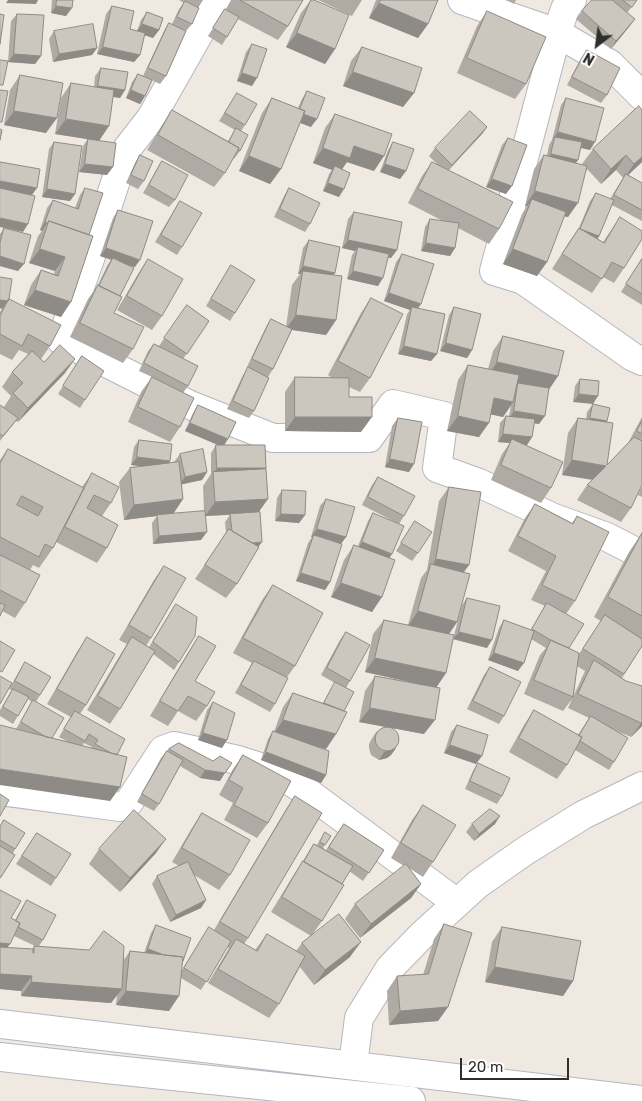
<!DOCTYPE html>
<html>
<head>
<meta charset="utf-8">
<style>
  body { margin:0 }
  #map { position:relative; width:642px; height:1101px; overflow:hidden; background:#efe9e1; font-family:Rubik,sans-serif }
  canvas { display:block }
  .north { position:absolute; left:572px; top:20px; width:50px; height:50px; -webkit-text-stroke:4px #fff; paint-order:stroke; rotate:210deg; font-size:14px; font-weight:700; line-height:20px; text-align:center; color:#2e2e2e }
  .north::after { content:''; display:block; margin:auto; width:18px; height:22px; background:#2e2e2e; clip-path:polygon(50% 0,100% 100%,50% 72%,0 100%) }
  .scale { position:absolute; left:460px; top:1058px; width:109px; height:22px; box-sizing:border-box; border:2px solid #2e2e2e; border-top:0; padding-left:6px; font-size:15px; line-height:18px; white-space:nowrap; color:#2e2e2e; -webkit-text-stroke:4px #fff; paint-order:stroke }
</style>
</head>
<body>
<div id="map">
<canvas width="642" height="1101"></canvas>
<div class="north">N</div>
<div class="scale">20 m</div>
</div>
<script>
const context = document.querySelector('canvas').getContext('2d');
context.lineJoin = 'round';
function strokePath(path, color, width, dash) {
  context.strokeStyle = color;
  context.lineWidth = width;
  context.lineCap = dash ? 'butt' : 'round';
  context.setLineDash(dash || []);
  context.stroke(path);
}
function fillPath(path, color) {
  context.fillStyle = color;
  context.fill(path, 'evenodd');
}
const minor = new Path2D(`
  M 218,0 L 151,118 L 126,150 L 90,259 L 61,340 L 190,405 L 273,438 L 369,438 L 393,404 L 444,416 L 437,468 L 479,483 L 554,518 L 607,537 L 642,555
  M 462,0 L 557,33 L 610,64 L 642,96
  M 572,0 L 565,9 L 557,33 L 494,271 L 523,280 L 633,357 L 642,361
  M 0,791 L 120,807 L 125,805 L 129,802 L 163,750 L 174,746 L 238,760 L 273,771 L 306,791 L 457,903
  M 353,1065 L 359,1018 L 390,968 L 423,934 L 478,884 L 525,851 L 583,815 L 642,786`);
const secondary = new Path2D(`
  M 0,1024 L 642,1100
  M 0,1057 L 106,1069 L 411,1101`);
strokePath(minor, '#b4b7c1', 30);
strokePath(secondary, '#b4b7c1', 30);
strokePath(minor, '#fff', 28);
strokePath(secondary, '#fff', 28);
fillPath(new Path2D(`
  M 52,0 L 73,0 L 66,16 L 51,13 Z
  M 179,0 L 203,0 L 198,8 L 192,24 L 186,31 L 166,76 L 160,84 L 143,76 L 164,31 L 169,23 L 172,24 L 179,9 L 184,3 Z
  M 231,0 L 303,0 L 288,26 L 278,40 L 238,19 L 222,45 L 208,36 L 225,9 L 226,9 Z
  M 311,0 L 335,49 L 325,64 L 286,47 L 301,13 Z
  M 318,0 L 362,0 L 352,16 Z
  M 376,0 L 438,0 L 428,24 L 418,38 L 369,18 Z
  M 507,0 L 516,0 L 514,4 Z
  M 592,0 L 637,0 L 627,13 L 635,19 L 629,27 L 611,49 L 576,19 Z
  M 112,6 L 130,29 L 137,31 L 141,20 L 147,12 L 159,30 L 153,38 L 144,35 L 140,55 L 134,62 L 97,54 L 106,14 Z
  M 487,11 L 526,84 L 515,99 L 457,73 L 477,26 Z
  M 17,14 L 41,56 L 35,64 L 8,62 L 11,21 Z
  M 54,31 L 97,48 L 92,55 L 53,62 L 49,39 Z
  M 252,44 L 252,86 L 237,81 L 246,52 Z
  M 362,47 L 414,93 L 403,107 L 343,86 L 351,61 Z
  M 587,50 L 607,95 L 601,103 L 567,85 L 581,58 Z
  M 101,68 L 125,90 L 120,98 L 113,97 L 99,140 L 107,175 L 79,172 L 83,146 L 88,139 L 55,134 L 61,98 L 71,83 L 94,87 L 95,76 Z
  M 138,74 L 145,96 L 140,104 L 126,98 L 132,82 Z
  M 20,75 L 46,133 L 4,125 L 10,90 Z
  M 307,91 L 311,127 L 300,123 L 281,169 L 270,184 L 239,171 L 262,113 L 272,98 L 298,108 L 302,99 Z
  M 237,93 L 245,125 L 241,131 L 240,151 L 234,159 L 233,158 L 225,173 L 214,187 L 147,150 L 162,125 L 172,110 L 228,141 L 235,130 L 219,121 Z
  M 566,98 L 590,150 L 581,148 L 578,160 L 576,163 L 584,166 L 582,164 L 593,149 L 639,106 L 642,162 L 628,175 L 642,183 L 642,221 L 612,205 L 598,239 L 603,242 L 620,217 L 624,268 L 614,283 L 603,277 L 592,293 L 552,269 L 569,242 L 579,228 L 590,201 L 596,193 L 610,199 L 623,178 L 616,170 L 601,184 L 587,169 L 568,217 L 564,216 L 547,262 L 537,276 L 503,264 L 522,214 L 527,206 L 525,206 L 534,169 L 544,155 L 547,155 L 549,145 L 552,140 L 561,105 Z
  M 335,114 L 374,171 L 347,162 L 342,169 L 339,197 L 323,191 L 329,174 L 332,170 L 313,163 L 325,128 Z
  M 487,127 L 482,134 L 449,170 L 499,229 L 489,244 L 458,228 L 455,248 L 450,256 L 421,251 L 425,227 L 430,219 L 443,221 L 408,203 L 422,176 L 432,162 L 438,165 L 429,156 L 435,148 Z
  M 508,138 L 506,194 L 486,187 L 502,145 Z
  M 54,142 L 75,194 L 70,201 L 42,197 L 49,149 Z
  M 393,142 L 406,171 L 400,179 L 380,172 L 388,150 Z
  M 140,155 L 144,181 L 138,189 L 126,183 L 135,163 Z
  M 162,161 L 175,200 L 169,207 L 143,193 L 157,169 Z
  M 85,188 L 61,317 L 24,305 L 31,285 L 41,270 L 54,274 L 55,271 L 29,263 L 38,236 L 42,231 L 40,230 L 47,208 L 53,200 L 75,208 L 80,195 Z
  M 289,188 L 310,224 L 305,232 L 274,217 L 284,196 Z
  M 180,201 L 182,247 L 177,255 L 155,242 L 175,209 Z
  M 118,210 L 135,267 L 129,266 L 120,296 L 114,313 L 133,349 L 123,363 L 70,337 L 88,299 L 98,285 L 107,266 L 111,260 L 100,256 L 113,218 Z
  M 354,212 L 397,250 L 391,258 L 388,258 L 378,286 L 347,279 L 352,255 L 355,251 L 342,248 L 348,219 Z
  M 4,228 L 18,271 L 0,266 L 0,234 Z
  M 309,240 L 335,273 L 333,275 L 336,320 L 326,335 L 292,330 L 273,369 L 268,377 L 254,411 L 249,418 L 227,409 L 243,375 L 248,368 L 247,367 L 266,327 L 271,319 L 286,327 L 292,285 L 300,274 L 298,274 L 303,248 Z
  M 402,254 L 421,304 L 418,308 L 437,354 L 431,361 L 398,354 L 407,314 L 410,310 L 384,301 L 396,262 Z
  M 642,258 L 642,305 L 621,292 Z
  M 148,259 L 162,316 L 152,330 L 117,310 L 138,274 Z
  M 231,265 L 235,313 L 230,321 L 206,306 Z
  M 371,298 L 370,378 L 360,392 L 349,387 L 349,397 L 361,432 L 285,431 L 285,392 L 295,377 L 332,378 L 328,375 L 361,313 Z
  M 9,299 L 50,346 L 41,359 L 44,362 L 65,373 L 18,422 L 16,421 L 0,441 L 0,405 L 4,407 L 11,396 L 2,387 L 12,372 L 28,354 L 19,350 L 12,360 L 0,354 L 0,312 L 2,309 L 0,308 Z
  M 187,305 L 209,321 L 183,359 L 188,386 L 183,393 L 180,427 L 170,442 L 128,422 L 141,392 L 152,377 L 139,371 L 148,351 L 154,344 L 159,346 Z
  M 454,307 L 472,350 L 467,358 L 440,351 L 449,315 Z
  M 503,336 L 558,376 L 549,389 L 539,424 L 534,423 L 532,437 L 527,445 L 525,445 L 551,488 L 541,503 L 491,480 L 502,454 L 510,443 L 498,442 L 500,423 L 506,416 L 509,416 L 511,406 L 503,417 L 491,414 L 479,437 L 447,431 L 458,380 L 468,365 L 488,369 L 493,351 Z
  M 82,356 L 85,400 L 80,408 L 58,394 Z
  M 580,379 L 599,381 L 573,402 L 575,386 Z
  M 593,404 L 607,421 L 607,465 L 628,443 L 642,417 L 642,485 L 631,508 L 621,522 L 577,500 L 587,485 L 592,480 L 562,475 L 568,433 L 578,418 L 586,419 L 587,412 Z
  M 198,405 L 224,445 L 266,468 L 265,469 L 259,512 L 258,547 L 237,584 L 226,598 L 195,579 L 226,533 L 225,522 L 230,515 L 206,516 L 201,540 L 153,544 L 152,523 L 157,516 L 124,520 L 119,482 L 130,468 L 142,466 L 131,465 L 134,447 L 139,440 L 170,461 L 169,463 L 174,462 L 180,454 L 207,472 L 202,480 L 181,484 L 183,499 L 173,514 L 204,511 L 203,486 L 211,474 L 211,453 L 216,445 L 218,445 L 185,431 L 193,413 Z
  M 398,418 L 409,472 L 385,467 L 392,426 Z
  M 8,449 L 82,487 L 92,473 L 111,503 L 102,516 L 107,548 L 97,563 L 56,542 L 53,548 L 39,568 L 33,565 L 30,570 L 25,603 L 15,618 L 2,611 L 0,616 L 0,460 Z
  M 378,477 L 404,516 L 399,524 L 362,505 L 372,485 Z
  M 449,487 L 463,572 L 457,622 L 449,634 L 446,673 L 436,687 L 424,734 L 392,728 L 396,748 L 391,755 L 387,758 L 379,760 L 371,755 L 369,748 L 369,744 L 371,740 L 376,732 L 386,727 L 359,722 L 365,691 L 375,676 L 421,684 L 365,672 L 373,634 L 384,620 L 408,625 L 421,578 L 427,570 L 439,501 Z
  M 642,487 L 642,497 L 638,495 Z
  M 282,490 L 305,515 L 299,523 L 275,521 L 277,498 Z
  M 326,499 L 346,537 L 341,544 L 330,582 L 325,590 L 296,581 L 308,543 L 312,537 L 311,537 L 320,506 Z
  M 535,504 L 572,523 L 577,516 L 575,601 L 566,614 L 569,648 L 579,654 L 601,621 L 594,617 L 629,552 L 642,533 L 642,646 L 622,678 L 626,681 L 642,726 L 631,737 L 614,730 L 614,762 L 609,770 L 575,750 L 567,765 L 557,779 L 509,752 L 524,725 L 534,710 L 578,735 L 589,718 L 568,708 L 572,699 L 563,711 L 524,694 L 540,655 L 546,648 L 531,639 L 518,671 L 488,660 L 499,628 L 504,620 L 531,630 L 545,606 L 531,600 L 546,571 L 508,551 L 525,518 ZM 577,666 L 585,671 L 574,695 Z
  M 373,513 L 390,558 L 372,612 L 331,597 L 344,560 L 354,545 L 358,546 L 368,521 Z
  M 415,521 L 418,553 L 412,561 L 396,551 Z
  M 164,566 L 151,638 L 146,646 L 149,647 L 176,604 L 179,662 L 174,670 L 153,654 L 120,709 L 110,724 L 87,710 L 122,652 L 127,644 L 119,640 L 154,580 Z
  M 273,585 L 295,666 L 287,677 L 275,704 L 270,712 L 235,693 L 252,663 L 233,653 L 262,600 Z
  M 467,598 L 487,648 L 453,639 L 462,605 Z
  M 346,632 L 350,681 L 346,688 L 344,711 L 336,734 L 326,749 L 313,746 L 326,775 L 321,783 L 261,760 L 268,739 L 273,731 L 274,732 L 283,707 L 293,693 L 323,703 L 335,683 L 321,675 L 340,640 Z
  M 199,636 L 195,681 L 207,706 L 196,721 L 178,711 L 168,726 L 150,716 L 189,651 Z
  M 87,637 L 86,705 L 80,714 L 117,755 L 120,787 L 110,801 L 16,729 L 32,702 L 28,699 L 13,724 L 0,716 L 0,710 L 12,690 L 9,689 L 20,670 L 25,662 L 40,695 L 36,702 L 52,738 L 68,742 L 59,737 L 71,717 L 47,704 L 77,652 ZM 84,743 L 92,747 L 92,748 L 82,746 Z
  M 490,667 L 504,716 L 499,724 L 467,709 L 484,675 Z
  M 213,702 L 222,748 L 198,740 L 207,710 Z
  M 457,725 L 476,764 L 444,753 L 451,732 Z
  M 179,743 L 220,781 L 200,778 L 180,766 L 159,804 L 154,811 L 137,802 L 161,758 L 167,751 L 169,749 Z
  M 243,755 L 268,823 L 257,838 L 224,820 L 233,803 L 219,795 L 233,769 Z
  M 478,763 L 502,796 L 497,804 L 465,789 L 473,771 Z
  M 295,796 L 248,938 L 244,944 L 255,950 L 267,934 L 296,951 L 302,943 L 311,936 L 271,912 L 293,876 L 303,861 L 309,851 L 314,844 L 317,845 L 325,832 L 325,845 L 323,848 L 326,850 L 344,824 L 384,850 L 363,881 L 349,871 L 322,921 L 312,935 L 350,957 L 314,985 L 300,967 L 279,1004 L 269,1018 L 208,983 L 229,948 L 227,947 L 201,990 L 181,978 L 169,1011 L 116,1005 L 117,995 L 111,1003 L 21,996 L 21,991 L 0,989 L 0,890 L 11,918 L 15,920 L 22,908 L 27,900 L 43,940 L 39,946 L 123,961 L 130,951 L 144,953 L 151,933 L 156,925 L 182,962 L 182,970 L 209,927 L 214,930 L 285,811 ZM 14,936 L 35,946 L 32,949 L 7,948 Z
  M 423,805 L 433,862 L 423,877 L 409,868 L 421,884 L 411,898 L 360,938 L 345,919 L 355,904 L 404,866 L 391,858 L 412,820 Z
  M 202,813 L 230,875 L 219,890 L 194,875 L 206,900 L 201,908 L 170,922 L 152,884 L 157,876 L 179,866 L 172,862 L 192,828 Z
  M 4,820 L 15,849 L 13,853 L 15,855 L 0,879 L 0,826 Z
  M 472,824 L 495,824 L 474,841 L 466,832 Z
  M 37,833 L 56,878 L 51,886 L 16,864 Z
  M 99,849 L 156,853 L 120,892 L 89,864 Z
  M 444,924 L 448,1007 L 438,1021 L 389,1025 L 387,991 L 397,976 L 423,975 L 434,939 Z
  M 502,927 L 573,981 L 563,996 L 485,982 L 492,942 Z`), '#afaba4');
fillPath(new Path2D(`
  M 8,0 L 38,0 L 36,4 L 6,3 Z
  M 379,3 L 428,24 L 418,38 L 369,18 Z
  M 56,6 L 72,8 L 66,16 L 51,13 Z
  M 635,19 L 629,27 L 611,49 L 616,41 Z
  M 142,24 L 159,30 L 153,38 L 136,32 Z
  M 297,33 L 335,49 L 325,64 L 286,47 Z
  M 103,47 L 140,55 L 134,62 L 97,54 Z
  M 97,48 L 92,55 L 53,62 L 59,54 Z
  M 14,54 L 41,56 L 35,64 L 8,62 Z
  M 353,72 L 414,93 L 403,107 L 343,86 Z
  M 242,73 L 257,78 L 252,86 L 237,81 Z
  M 98,86 L 125,90 L 120,98 L 92,93 Z
  M 131,90 L 145,96 L 140,104 L 126,98 Z
  M 14,111 L 57,118 L 46,133 L 4,125 Z
  M 299,112 L 317,119 L 311,127 L 293,120 Z
  M 66,119 L 109,126 L 99,141 L 55,134 Z
  M 487,127 L 482,134 L 446,172 L 452,165 Z
  M 558,132 L 595,142 L 590,150 L 554,141 L 554,137 Z
  M 354,146 L 384,156 L 374,171 L 347,162 L 340,172 L 335,166 L 332,170 L 313,163 L 323,148 Z
  M 551,154 L 578,160 L 573,167 L 546,161 Z
  M 626,155 L 616,170 L 601,184 L 611,169 Z
  M 249,156 L 281,169 L 270,184 L 239,171 Z
  M 642,157 L 642,162 L 624,179 L 634,164 Z
  M 85,164 L 113,167 L 107,175 L 79,172 Z
  M 385,164 L 406,171 L 400,179 L 380,172 Z
  M 492,179 L 512,186 L 506,194 L 486,187 Z
  M 0,181 L 37,188 L 32,195 L 0,190 Z
  M 328,183 L 344,189 L 339,197 L 323,191 Z
  M 47,189 L 75,194 L 70,201 L 42,197 Z
  M 535,191 L 578,203 L 568,217 L 529,207 L 532,199 L 527,206 L 525,206 Z
  M 0,218 L 28,224 L 23,232 L 0,227 Z
  M 45,222 L 47,223 L 42,231 L 40,230 Z
  M 580,229 L 599,236 L 594,244 Z
  M 348,240 L 397,250 L 391,258 L 357,251 L 358,247 L 355,251 L 342,248 Z
  M 426,243 L 455,248 L 450,256 L 421,251 Z
  M 106,248 L 140,260 L 135,267 L 100,256 Z
  M 40,249 L 65,257 L 55,271 L 29,263 Z
  M 513,249 L 547,262 L 537,276 L 503,264 Z
  M 0,256 L 24,264 L 18,271 L 0,266 Z
  M 303,266 L 335,273 L 329,281 L 303,271 L 300,274 L 298,274 Z
  M 353,271 L 383,278 L 378,286 L 347,279 Z
  M 35,290 L 71,302 L 61,317 L 24,305 Z
  M 389,293 L 421,304 L 416,311 L 412,307 L 410,310 L 384,301 Z
  M 0,300 L 8,301 L 2,309 L 0,308 Z
  M 296,315 L 336,320 L 326,335 L 286,329 Z
  M 446,343 L 472,350 L 467,358 L 440,351 Z
  M 404,346 L 437,354 L 431,361 L 398,354 Z
  M 75,359 L 65,373 L 18,422 L 28,408 Z
  M 497,362 L 558,376 L 548,391 L 487,377 Z
  M 579,394 L 598,396 L 593,404 L 573,402 Z
  M 494,398 L 513,402 L 503,417 L 484,413 Z
  M 514,411 L 545,416 L 539,424 L 509,419 Z
  M 458,416 L 489,423 L 479,437 L 447,431 Z
  M 295,417 L 372,417 L 361,432 L 285,431 Z
  M 590,418 L 607,421 L 602,429 L 584,425 Z
  M 190,423 L 228,439 L 223,447 L 185,431 Z
  M 503,434 L 532,437 L 527,445 L 511,443 L 512,439 L 510,443 L 498,442 Z
  M 137,457 L 170,461 L 164,469 L 131,465 Z
  M 390,459 L 414,464 L 409,472 L 385,467 Z
  M 572,460 L 606,466 L 596,480 L 562,475 Z
  M 217,468 L 266,468 L 260,476 L 213,474 Z
  M 207,472 L 202,480 L 179,485 L 185,477 Z
  M 183,499 L 173,514 L 124,520 L 134,505 Z
  M 268,499 L 258,513 L 205,516 L 215,502 Z
  M 281,514 L 305,515 L 299,523 L 275,521 Z
  M 317,529 L 346,537 L 340,545 L 314,535 L 312,537 L 311,537 Z
  M 207,532 L 201,540 L 153,544 L 159,536 Z
  M 262,542 L 256,550 L 238,544 Z
  M 362,542 L 392,554 L 387,562 L 357,550 Z
  M 436,559 L 469,565 L 459,579 L 430,569 Z
  M 301,573 L 330,582 L 325,590 L 296,581 Z
  M 341,583 L 382,597 L 372,612 L 331,597 Z
  M 418,611 L 457,622 L 447,637 L 408,626 Z
  M 459,632 L 492,640 L 487,648 L 453,639 Z
  M 494,653 L 524,663 L 518,671 L 488,660 Z
  M 375,658 L 446,673 L 436,688 L 365,672 Z
  M 370,708 L 435,720 L 424,734 L 359,722 Z
  M 283,720 L 336,734 L 326,749 L 273,735 Z
  M 642,722 L 642,726 L 631,737 Z
  M 203,733 L 227,740 L 222,748 L 198,740 Z
  M 450,745 L 482,756 L 476,764 L 444,753 Z
  M 396,748 L 391,755 L 387,758 L 379,760 L 384,752 Z
  M 266,752 L 326,775 L 321,783 L 261,760 Z
  M 0,769 L 120,787 L 110,801 L 0,785 Z
  M 205,770 L 225,773 L 220,781 L 200,778 Z
  M 500,816 L 495,824 L 474,841 L 479,834 Z
  M 166,839 L 156,853 L 120,892 L 130,878 Z
  M 421,884 L 411,898 L 360,938 L 371,924 Z
  M 206,900 L 201,908 L 170,922 L 176,915 Z
  M 361,942 L 350,957 L 314,985 L 325,970 Z
  M 0,943 L 10,944 L 0,957 Z
  M 148,949 L 183,961 L 142,957 Z
  M 495,967 L 573,981 L 563,996 L 485,982 Z
  M 0,974 L 32,976 L 21,991 L 0,989 Z
  M 31,982 L 122,989 L 111,1003 L 21,996 Z
  M 126,991 L 179,996 L 169,1011 L 116,1005 Z
  M 448,1007 L 438,1021 L 389,1025 L 400,1011 Z`), '#8e8b86');
const building = new Path2D(`
  M 57,0 L 73,0 L 72,8 L 56,6 Z
  M 240,0 L 303,0 L 288,26 Z
  M 311,0 L 314,0 L 349,15 L 335,49 L 297,33 Z
  M 381,0 L 438,0 L 428,24 L 379,3 Z
  M 592,0 L 612,0 L 635,19 L 616,41 L 582,11 Z
  M 623,0 L 637,0 L 632,7 Z
  M 185,1 L 199,8 L 192,24 L 177,17 Z
  M 112,6 L 134,11 L 130,29 L 145,33 L 140,55 L 103,47 Z
  M 225,9 L 239,17 L 227,37 L 213,28 Z
  M 487,11 L 546,37 L 526,84 L 467,58 Z
  M 147,12 L 163,18 L 159,30 L 142,24 Z
  M 0,14 L 4,15 L 0,44 Z
  M 17,14 L 44,15 L 41,56 L 14,54 Z
  M 169,23 L 186,31 L 166,76 L 148,68 Z
  M 93,24 L 97,48 L 59,54 L 54,31 Z
  M 252,44 L 267,49 L 257,78 L 242,73 Z
  M 362,47 L 422,68 L 414,93 L 353,72 Z
  M 587,50 L 620,68 L 607,95 L 572,77 Z
  M 0,60 L 8,61 L 3,85 L 0,85 Z
  M 101,68 L 128,72 L 125,90 L 98,86 Z
  M 138,74 L 152,80 L 145,96 L 131,90 Z
  M 20,75 L 63,83 L 57,118 L 14,111 Z
  M 71,83 L 114,90 L 109,126 L 66,119 Z
  M 0,90 L 8,91 L 2,122 L 0,122 Z
  M 307,91 L 325,98 L 317,119 L 303,114 L 305,111 L 300,109 Z
  M 237,93 L 257,104 L 245,125 L 225,113 Z
  M 272,98 L 305,111 L 281,169 L 249,156 Z
  M 566,98 L 604,108 L 595,142 L 558,132 Z
  M 639,106 L 642,110 L 642,157 L 634,164 L 626,155 L 611,169 L 593,149 Z
  M 172,110 L 239,148 L 225,173 L 158,135 Z
  M 470,111 L 487,127 L 452,165 L 435,148 Z
  M 335,114 L 392,134 L 384,156 L 354,146 L 350,158 L 323,148 Z
  M 236,128 L 248,135 L 240,151 L 238,150 L 239,148 L 229,142 Z
  M 0,129 L 2,130 L 0,140 Z
  M 555,137 L 582,142 L 578,160 L 551,154 Z
  M 508,138 L 527,145 L 512,186 L 492,179 Z
  M 88,139 L 116,143 L 113,167 L 85,164 Z
  M 54,142 L 82,146 L 75,194 L 47,189 Z
  M 393,142 L 414,149 L 406,171 L 385,164 Z
  M 140,155 L 153,161 L 144,181 L 131,175 Z
  M 544,155 L 587,166 L 578,203 L 535,191 Z
  M 162,161 L 188,175 L 175,200 L 149,185 Z
  M 0,162 L 40,169 L 37,188 L 0,181 Z
  M 432,162 L 513,202 L 499,229 L 418,189 Z
  M 335,166 L 350,173 L 344,189 L 328,183 Z
  M 626,174 L 642,183 L 642,210 L 614,195 Z
  M 0,188 L 35,196 L 28,224 L 0,218 Z
  M 85,188 L 103,193 L 89,235 L 49,221 L 47,223 L 45,222 L 53,200 L 78,209 Z
  M 289,188 L 320,203 L 310,224 L 280,209 Z
  M 596,193 L 614,200 L 599,236 L 580,229 Z
  M 532,199 L 566,212 L 547,262 L 513,249 Z
  M 180,201 L 202,213 L 182,247 L 161,235 Z
  M 118,210 L 153,221 L 140,260 L 106,248 Z
  M 354,212 L 402,222 L 397,250 L 348,240 Z
  M 620,217 L 642,231 L 642,239 L 624,268 L 612,262 L 602,279 L 562,254 L 579,228 L 604,243 Z
  M 430,219 L 459,223 L 455,248 L 426,243 Z
  M 49,221 L 93,236 L 71,302 L 35,290 L 41,270 L 58,276 L 65,257 L 40,249 Z
  M 4,228 L 31,235 L 24,264 L 0,256 L 0,243 Z
  M 309,240 L 340,247 L 335,273 L 303,266 Z
  M 358,247 L 389,254 L 383,278 L 353,271 Z
  M 402,254 L 434,264 L 421,304 L 389,293 Z
  M 113,258 L 134,268 L 120,296 L 99,286 Z
  M 148,259 L 183,279 L 162,316 L 127,296 Z
  M 642,259 L 642,294 L 626,284 Z
  M 231,265 L 255,280 L 235,313 L 211,299 Z
  M 303,271 L 342,276 L 336,320 L 296,315 Z
  M 0,277 L 12,279 L 9,299 L 8,301 L 0,300 Z
  M 98,285 L 122,297 L 114,313 L 144,327 L 133,349 L 80,323 Z
  M 371,298 L 403,314 L 370,378 L 338,361 Z
  M 9,299 L 61,325 L 50,346 L 28,334 L 22,346 L 0,334 L 0,316 Z
  M 187,305 L 209,321 L 187,354 L 164,338 Z
  M 412,307 L 445,314 L 437,354 L 404,346 Z
  M 454,307 L 481,314 L 472,350 L 446,343 Z
  M 271,319 L 292,329 L 273,369 L 252,359 Z
  M 503,336 L 564,351 L 558,376 L 497,362 Z
  M 154,344 L 198,366 L 188,386 L 144,363 Z
  M 60,345 L 75,359 L 28,408 L 13,393 L 23,383 L 12,372 L 32,351 L 44,362 Z
  M 82,356 L 104,371 L 85,400 L 63,386 Z
  M 468,365 L 519,375 L 513,402 L 494,398 L 489,423 L 458,416 Z
  M 248,367 L 269,378 L 254,411 L 233,401 Z
  M 152,377 L 194,398 L 180,427 L 138,407 Z
  M 295,377 L 349,378 L 349,397 L 372,397 L 372,417 L 295,417 Z
  M 580,379 L 599,381 L 598,396 L 579,394 Z
  M 518,383 L 549,388 L 545,416 L 514,411 Z
  M 593,404 L 610,408 L 607,421 L 590,418 Z
  M 0,405 L 18,418 L 3,436 L 0,434 Z
  M 198,405 L 236,422 L 228,439 L 190,423 Z
  M 506,416 L 535,419 L 532,437 L 503,434 Z
  M 398,418 L 422,422 L 414,464 L 390,459 Z
  M 578,418 L 613,423 L 607,465 L 634,437 L 642,441 L 642,485 L 631,508 L 587,485 L 606,466 L 572,460 Z
  M 642,421 L 642,434 L 637,431 Z
  M 512,439 L 563,462 L 551,488 L 501,465 Z
  M 139,440 L 172,444 L 170,461 L 137,457 Z
  M 216,445 L 265,445 L 266,468 L 217,468 Z
  M 8,449 L 84,488 L 53,548 L 45,544 L 39,557 L 0,537 L 0,464 ZM 22,496 L 43,507 L 38,516 L 17,505 Z
  M 203,449 L 207,472 L 185,477 L 180,454 Z
  M 179,462 L 183,499 L 134,505 L 130,468 Z
  M 266,469 L 268,499 L 215,502 L 213,472 Z
  M 92,473 L 119,487 L 111,503 L 94,495 L 87,508 L 118,525 L 107,548 L 65,527 Z
  M 378,477 L 415,496 L 404,516 L 368,497 Z
  M 449,487 L 481,492 L 469,565 L 436,559 Z
  M 282,490 L 306,491 L 305,515 L 281,514 Z
  M 326,499 L 355,507 L 346,537 L 317,529 Z
  M 535,504 L 573,524 L 577,516 L 609,532 L 575,601 L 542,585 L 556,556 L 518,536 Z
  M 205,511 L 207,532 L 159,536 L 157,515 Z
  M 260,512 L 262,542 L 252,543 L 232,531 L 230,514 Z
  M 373,513 L 404,526 L 392,554 L 362,542 Z
  M 415,521 L 432,532 L 418,553 L 401,543 Z
  M 229,529 L 259,547 L 237,584 L 205,565 Z
  M 642,533 L 642,616 L 608,597 Z
  M 314,535 L 342,544 L 330,582 L 301,573 Z
  M 354,545 L 395,560 L 382,597 L 341,583 Z
  M 0,555 L 40,575 L 25,603 L 0,590 Z
  M 431,564 L 470,574 L 457,622 L 418,611 Z
  M 164,566 L 186,578 L 151,638 L 129,625 Z
  M 273,585 L 323,613 L 295,666 L 243,638 Z
  M 467,598 L 500,606 L 492,640 L 459,632 Z
  M 0,603 L 5,605 L 0,616 Z
  M 547,603 L 584,624 L 569,648 L 554,642 L 532,629 Z
  M 176,604 L 197,617 L 195,636 L 179,662 L 153,642 Z
  M 605,615 L 642,639 L 642,646 L 624,674 L 583,649 Z
  M 384,620 L 454,635 L 446,673 L 375,658 Z
  M 504,620 L 534,631 L 524,663 L 494,653 Z
  M 346,632 L 370,645 L 350,681 L 327,668 Z
  M 199,636 L 216,646 L 195,681 L 215,692 L 207,706 L 188,696 L 178,711 L 160,701 Z
  M 87,637 L 115,654 L 86,705 L 57,689 Z
  M 132,637 L 155,651 L 120,709 L 98,696 Z
  M 551,640 L 579,653 L 573,697 L 534,680 Z
  M 0,641 L 15,650 L 2,672 L 0,671 Z
  M 594,660 L 626,681 L 642,686 L 642,722 L 641,723 L 578,694 Z
  M 254,661 L 288,678 L 275,704 L 241,685 Z
  M 25,662 L 51,677 L 40,695 L 15,681 Z
  M 490,667 L 521,682 L 504,716 L 473,701 Z
  M 0,676 L 12,683 L 0,704 Z
  M 375,676 L 440,688 L 435,720 L 370,708 Z
  M 335,682 L 354,692 L 344,711 L 324,703 Z
  M 13,689 L 29,697 L 18,716 L 3,707 Z
  M 293,693 L 347,712 L 336,734 L 283,720 Z
  M 33,700 L 64,718 L 52,738 L 46,737 L 21,722 Z
  M 213,702 L 235,713 L 227,740 L 203,733 Z
  M 534,710 L 582,737 L 567,765 L 519,738 Z
  M 75,711 L 125,739 L 117,755 L 111,753 L 95,744 L 98,740 L 89,734 L 85,741 L 64,729 Z
  M 591,716 L 628,738 L 614,762 L 580,741 L 582,737 L 579,736 Z
  M 0,725 L 127,757 L 120,787 L 0,769 Z
  M 457,725 L 488,735 L 482,756 L 450,745 Z
  M375 739a12 12 0 1 1 24 0a12 12 0 1 1-24 0Z
  M 273,731 L 329,751 L 326,775 L 266,752 Z
  M 179,743 L 213,761 L 220,756 L 232,763 L 225,773 L 205,770 L 169,749 Z
  M 167,751 L 183,760 L 159,804 L 142,794 Z
  M 243,755 L 291,781 L 268,823 L 234,805 L 243,788 L 229,780 Z
  M 478,763 L 510,778 L 502,796 L 470,781 Z
  M 0,794 L 9,800 L 0,816 Z
  M 295,796 L 322,813 L 248,938 L 220,922 Z
  M 423,805 L 456,825 L 433,862 L 401,843 Z
  M 490,809 L 500,816 L 479,834 L 472,824 Z
  M 134,810 L 166,839 L 130,878 L 99,849 Z
  M 202,813 L 250,840 L 230,875 L 182,848 Z
  M 4,820 L 25,833 L 15,849 L 0,840 L 0,827 Z
  M 344,824 L 384,850 L 369,873 L 329,847 Z
  M 325,832 L 331,836 L 325,845 L 320,842 Z
  M 37,833 L 71,854 L 56,878 L 22,856 Z
  M 314,844 L 353,866 L 342,884 L 304,862 Z
  M 0,846 L 15,855 L 1,877 L 0,877 Z
  M 303,861 L 344,885 L 322,921 L 282,897 Z
  M 188,862 L 206,900 L 176,915 L 157,876 Z
  M 406,864 L 421,884 L 371,924 L 355,904 Z
  M 0,890 L 21,901 L 11,918 L 20,923 L 10,944 L 0,943 Z
  M 27,900 L 56,915 L 43,940 L 18,927 L 20,923 L 16,921 Z
  M 339,914 L 361,942 L 325,970 L 302,943 Z
  M 444,924 L 472,933 L 448,1007 L 400,1011 L 397,976 L 428,974 Z
  M 156,925 L 191,938 L 183,961 L 183,957 L 164,955 L 148,949 Z
  M 209,927 L 231,941 L 207,982 L 184,968 Z
  M 502,927 L 581,941 L 573,981 L 495,967 Z
  M 104,931 L 124,946 L 122,989 L 31,982 L 32,976 L 0,974 L 0,947 L 33,949 L 33,953 L 34,953 L 34,946 L 89,950 Z
  M 267,934 L 305,956 L 279,1004 L 218,969 L 236,939 L 257,951 Z
  M 130,951 L 183,957 L 179,996 L 126,991 Z`);
fillPath(building, '#cbc7bf');
strokePath(building, '#8e8b86', 1);
</script>
</body>
</html>
